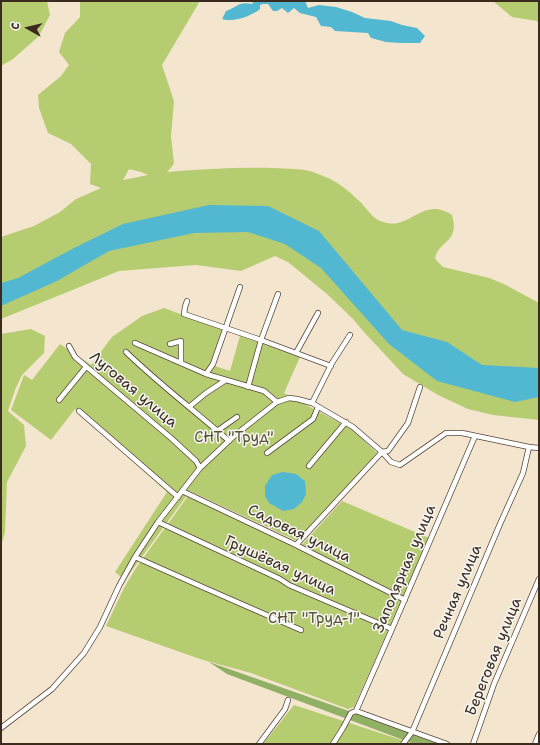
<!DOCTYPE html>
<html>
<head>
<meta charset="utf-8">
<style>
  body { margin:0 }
  #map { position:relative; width:540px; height:745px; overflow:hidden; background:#f4e5cf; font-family:"Shantell Sans",sans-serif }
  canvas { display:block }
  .frame { position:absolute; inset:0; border:2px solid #3b2a1e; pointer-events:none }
  .north { position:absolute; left:8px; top:8px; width:40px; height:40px; -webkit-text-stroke:3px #f6f6f2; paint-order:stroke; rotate:278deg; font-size:11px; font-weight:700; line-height:16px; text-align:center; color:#3b2a1e }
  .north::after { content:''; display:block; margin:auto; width:14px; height:18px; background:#3b2a1e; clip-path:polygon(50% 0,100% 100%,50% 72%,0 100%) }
</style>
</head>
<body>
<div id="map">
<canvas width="540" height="745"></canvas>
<div class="frame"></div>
<div class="north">С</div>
</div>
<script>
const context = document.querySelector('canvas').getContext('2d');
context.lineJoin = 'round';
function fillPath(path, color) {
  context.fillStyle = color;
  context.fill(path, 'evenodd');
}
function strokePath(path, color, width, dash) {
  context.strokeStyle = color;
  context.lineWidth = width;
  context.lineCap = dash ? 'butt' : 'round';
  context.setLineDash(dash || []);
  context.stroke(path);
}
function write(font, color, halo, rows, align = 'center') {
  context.font = font + ' "Shantell Sans",sans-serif';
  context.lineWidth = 3;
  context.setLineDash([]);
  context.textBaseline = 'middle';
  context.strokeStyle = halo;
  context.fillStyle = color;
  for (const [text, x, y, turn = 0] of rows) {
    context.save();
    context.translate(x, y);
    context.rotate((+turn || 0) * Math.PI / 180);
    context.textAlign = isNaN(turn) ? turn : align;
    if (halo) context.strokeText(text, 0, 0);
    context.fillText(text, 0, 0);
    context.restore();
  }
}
fillPath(new Path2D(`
  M 1,1 L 47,1 L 50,15 L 39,36 L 13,59 L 1,66 Z
  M 80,1 L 200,1 L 162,65 L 174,101 L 171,136 L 174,164 L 167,172 C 203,169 238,167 274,168 C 287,169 301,168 313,172 C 319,174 325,177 330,179 C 340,184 349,191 357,199 C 368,208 371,220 387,223 C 411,228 424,196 452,215 C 460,243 440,239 435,258 L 437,261 L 443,267 L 489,278 L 504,284 L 539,303 L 539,420 L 493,415 L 468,409 L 438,395 L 403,374 L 363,331 L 353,319 L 327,294 L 288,262 L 275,256 L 241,271 L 196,265 L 119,271 L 1,319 L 1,237 L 34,226 L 60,212 L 76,199 L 101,188 L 90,184 L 91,164 L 71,144 L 48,133 L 39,108 L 38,95 L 61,76 L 69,65 L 59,52 L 65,33 L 80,17 ZM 129,169 L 141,172 L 148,175 L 123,180 Z
  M 493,1 L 539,1 L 539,25 L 537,21 L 512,17 Z
  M 164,308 L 223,330 L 212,365 L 230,371 L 240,336 L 300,357 L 284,393 L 353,430 L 377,453 L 297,541 L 190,491 L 125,580 L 115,572 L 167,492 L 75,409 L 51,440 L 11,410 L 24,375 L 32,380 L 60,344 L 91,365 L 112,337 L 142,316 Z
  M 31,329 L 45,336 L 44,353 L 22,375 L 15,390 L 8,411 L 24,425 L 26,446 L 7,482 L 5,532 L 1,546 L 1,334 Z
  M 188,496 L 300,547 L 342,501 L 429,538 L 354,707 L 348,709 L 251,673 L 203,660 L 106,626 L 124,588 L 136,568 Z
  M 294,705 L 414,744 L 263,744 Z`), '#b6cc71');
fillPath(new Path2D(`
  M 209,662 L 443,744 L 414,744 L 227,674 Z`), '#90b063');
fillPath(new Path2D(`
  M 254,1 L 305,1 L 308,8 L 319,5 L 336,7 L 352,12 L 365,18 L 391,21 L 402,25 L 417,28 L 425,36 L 420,43 L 401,43 L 386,42 L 371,38 L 368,33 L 335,31 L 331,27 L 321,26 L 316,17 L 300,13 L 294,8 L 288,13 L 282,8 L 277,11 L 273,11 L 268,4 L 263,4 L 260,5 L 260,9 C 253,15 241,19 232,20 C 228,20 225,20 222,19 L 226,11 C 237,7 239,1 252,4 Z
  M 209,205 L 268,206 L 319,231 L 402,330 L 447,342 L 482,365 L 539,368 L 539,397 L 515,402 L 437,381 L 389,344 L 321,268 L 285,244 L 248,232 L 194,233 L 109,251 L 57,281 L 1,306 L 1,283 L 18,278 L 74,248 L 123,224 Z
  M 283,472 L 296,474 L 305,481 L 306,494 L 302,502 L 294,509 L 283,511 L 269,503 L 265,496 L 265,486 L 272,475 Z`), '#52b7d1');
const minor = new Path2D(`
  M 187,301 L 185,307 L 184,314 L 261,340 L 331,366
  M 135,343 L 206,374 L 264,391 L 277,402
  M 170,344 L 181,341 L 181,363
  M 69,346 L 75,357 L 171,438 L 196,461 L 200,468
  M 126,352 C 159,384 195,411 229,441
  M 296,353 L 318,313
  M 206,374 L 213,364 L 240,287
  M 248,387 L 261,340 L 278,294
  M 59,400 L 86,367
  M 312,403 L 332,363 L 350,335
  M 189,407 L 206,393 L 226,380
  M 79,411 L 178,497
  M 217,431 L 237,417
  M 267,453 L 313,419 L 318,407
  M 309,466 L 346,422
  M 182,491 L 296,545 L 405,600
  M 158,522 L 280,579 L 289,585 L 392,629
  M 296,545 L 382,452 L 388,451 L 408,423 L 420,387
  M 135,557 L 207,589 L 301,630
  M 356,711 L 392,629 L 475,436
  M 356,711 L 447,744
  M 1,728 L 52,689 L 84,653 L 100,627 L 119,586 L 135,557 L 158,522 L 200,468 L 234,436 L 277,402 L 289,398 L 297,399 L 312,403 L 353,427 L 382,452 L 391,462 L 400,465 L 446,433 L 462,433 L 529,447 L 539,448
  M 259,744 L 285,709 L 288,700
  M 333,744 L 343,728 L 351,713 L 356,711
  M 403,744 L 412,732 L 500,524 L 523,473 L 529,447
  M 473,744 L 494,684 L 539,579
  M 535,744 L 539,734`);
strokePath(minor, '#574639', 6);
strokePath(minor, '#fff', 4.5);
write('15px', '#3b2a1e', '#f6f6f2', [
  ["Луговая улица",133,390,40],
  ["Садовая улица",299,534,26],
  ["Грушёвая улица",280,566,25],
  ["Заполярная улица",405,569,-67],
  ["Речная улица",458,592,-67],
  ["Береговая улица",494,657,-68]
]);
write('15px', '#5a5233', '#f6f6f2', [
  ["СНТ \"Труд\"",234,438],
  ["СНТ \"Труд-1\"",314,619]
]);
</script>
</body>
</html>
